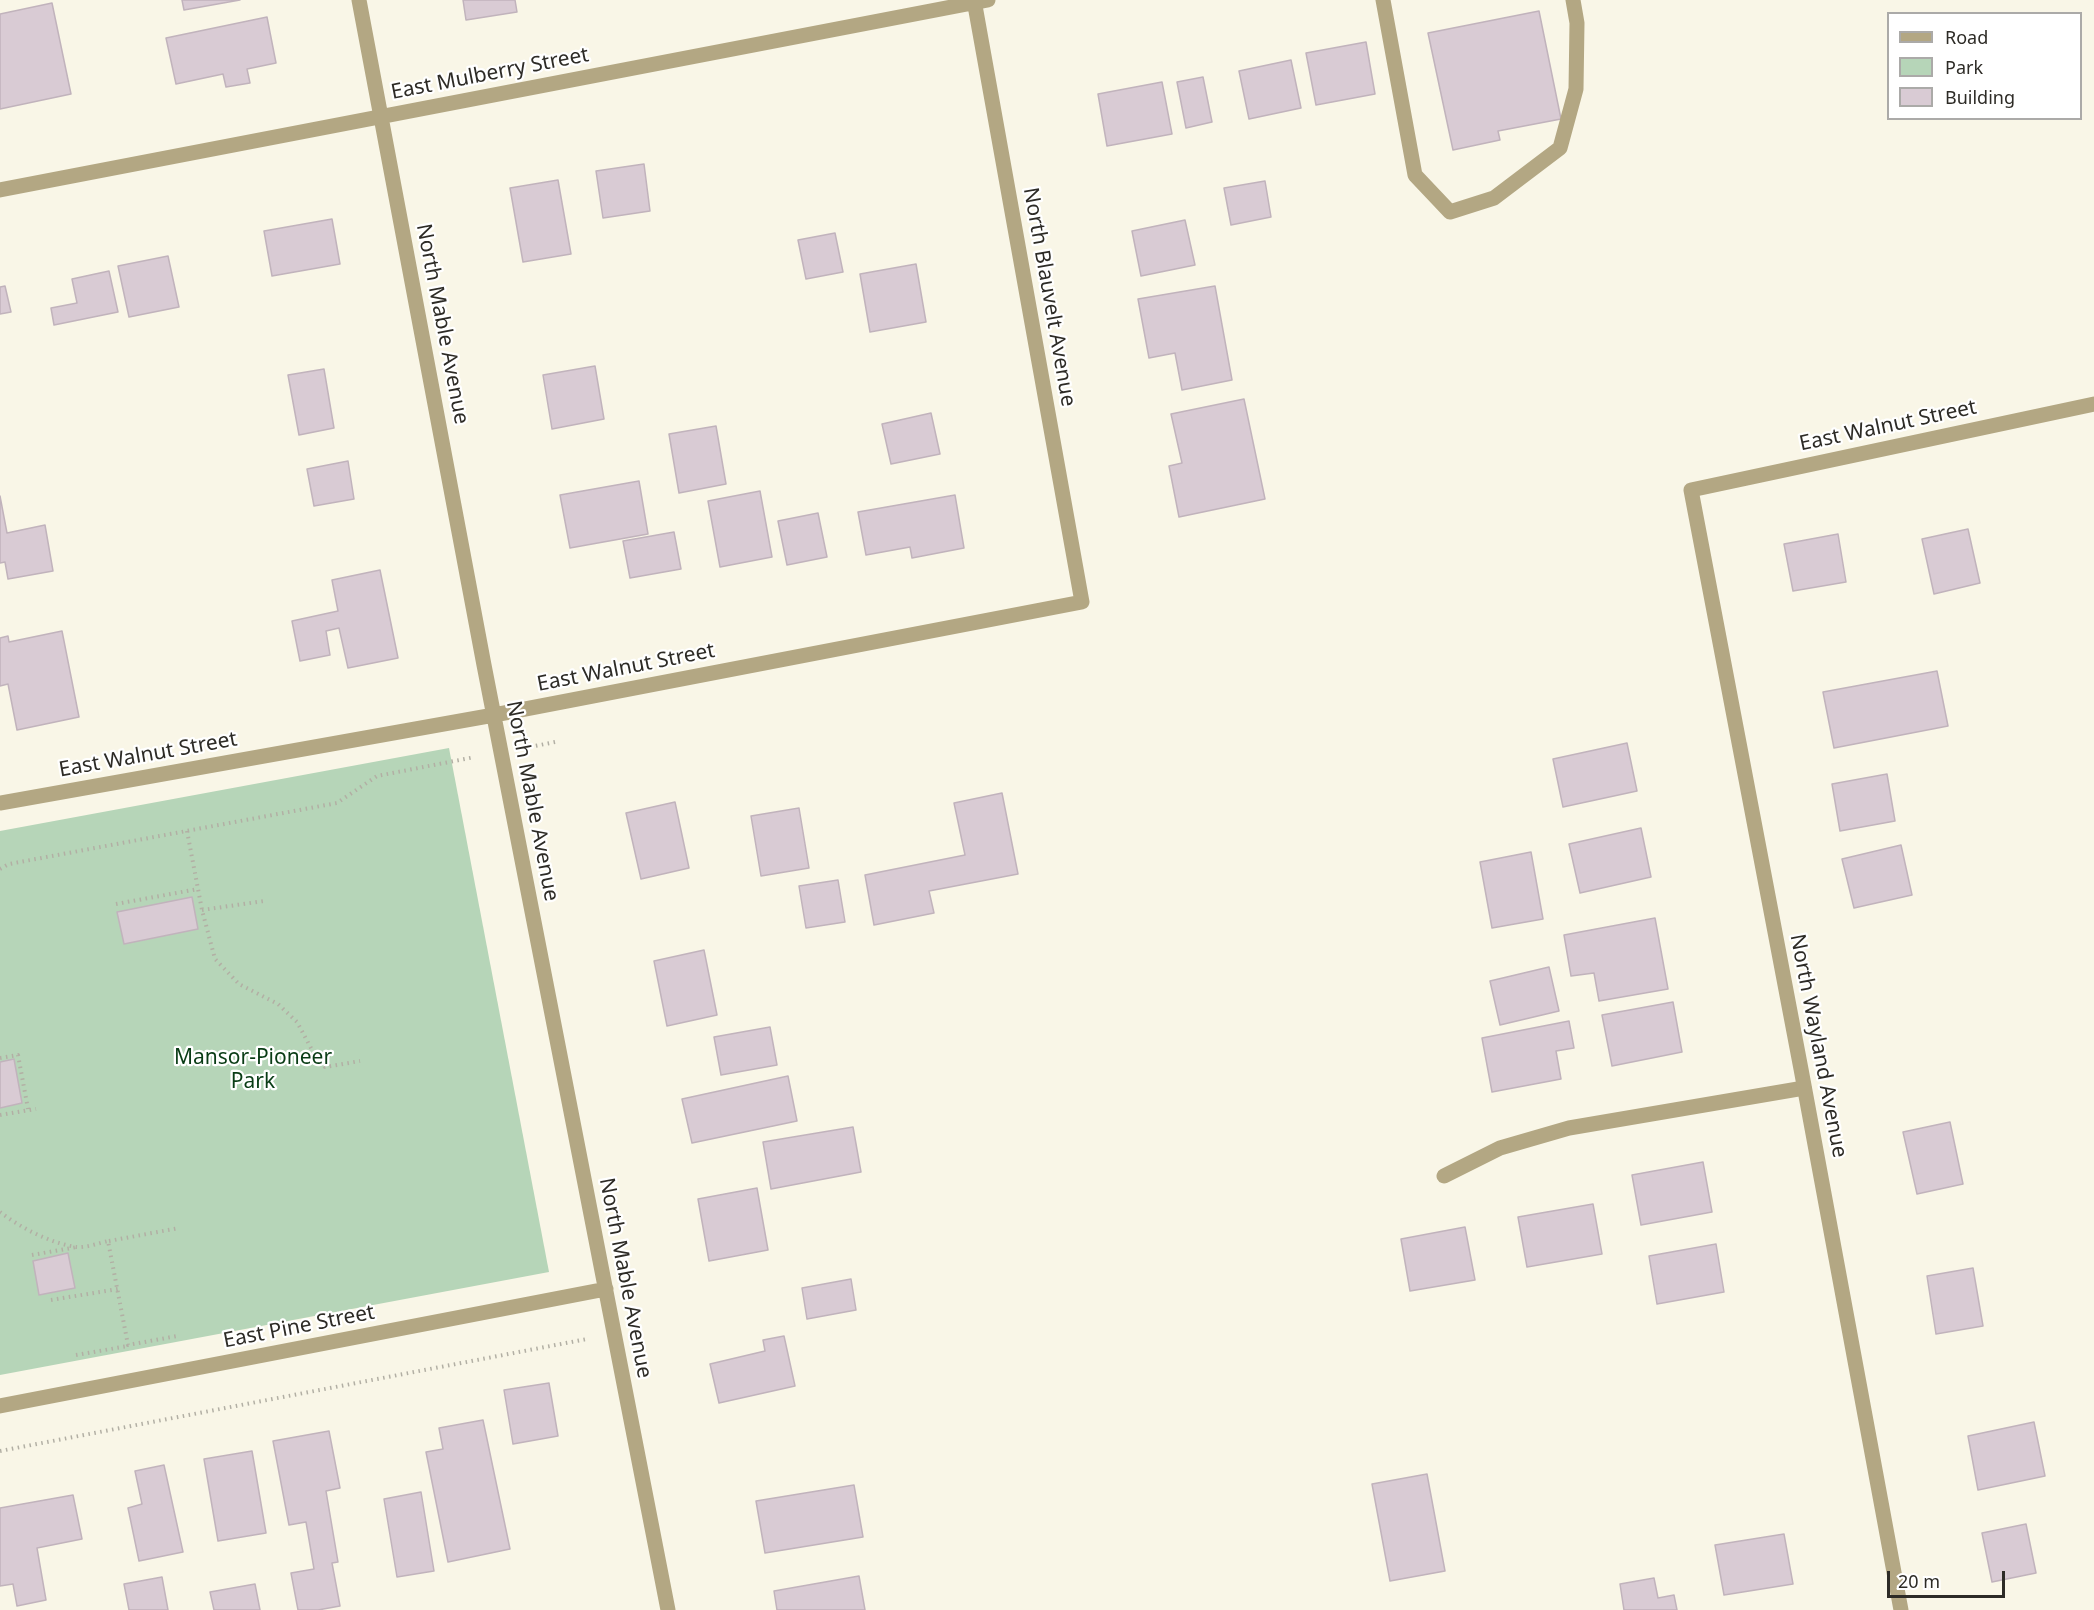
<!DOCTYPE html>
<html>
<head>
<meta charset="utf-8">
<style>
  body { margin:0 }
  #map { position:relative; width:2094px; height:1610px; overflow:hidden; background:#f9f6e7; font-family:"Noto Sans",sans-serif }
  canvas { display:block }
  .legend { position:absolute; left:1887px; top:12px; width:195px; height:108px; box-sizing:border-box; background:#fff; border:2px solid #abaaa8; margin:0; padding:8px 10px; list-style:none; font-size:18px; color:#2d2b26 }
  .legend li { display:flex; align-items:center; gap:12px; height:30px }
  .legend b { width:30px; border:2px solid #abaaa8 }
  .scale { position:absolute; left:1887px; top:1571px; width:118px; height:27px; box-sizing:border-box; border:3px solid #2d2b26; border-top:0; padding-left:8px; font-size:18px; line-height:21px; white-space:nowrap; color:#2d2b26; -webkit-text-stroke:4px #fff; paint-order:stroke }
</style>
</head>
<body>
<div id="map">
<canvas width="2094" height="1610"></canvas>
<ul class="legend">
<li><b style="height:8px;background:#b3a783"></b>Road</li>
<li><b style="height:16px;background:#b6d5b8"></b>Park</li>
<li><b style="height:16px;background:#d9cbd4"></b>Building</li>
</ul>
<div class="scale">20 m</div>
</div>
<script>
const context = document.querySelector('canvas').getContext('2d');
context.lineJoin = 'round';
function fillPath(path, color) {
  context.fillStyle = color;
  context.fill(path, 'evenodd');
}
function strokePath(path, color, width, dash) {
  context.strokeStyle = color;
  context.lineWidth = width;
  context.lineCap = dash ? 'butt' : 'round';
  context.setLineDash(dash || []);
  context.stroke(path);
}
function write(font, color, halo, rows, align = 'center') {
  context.font = font + ' "Noto Sans",sans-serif';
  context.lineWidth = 4.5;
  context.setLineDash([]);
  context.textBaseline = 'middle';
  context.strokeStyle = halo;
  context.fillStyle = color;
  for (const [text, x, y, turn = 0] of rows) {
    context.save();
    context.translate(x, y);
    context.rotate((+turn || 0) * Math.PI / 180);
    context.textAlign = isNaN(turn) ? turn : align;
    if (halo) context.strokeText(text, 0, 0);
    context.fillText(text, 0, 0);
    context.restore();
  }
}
fillPath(new Path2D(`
  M 449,748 L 549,1272 L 0,1375 L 0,831 Z`), '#b6d5b8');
const building = new Path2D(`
  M 182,0 L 240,0 L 184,10 Z
  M 463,0 L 515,0 L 517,12 L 466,20 Z
  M 52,3 L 71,94 L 0,109 L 0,14 Z
  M 1539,11 L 1561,119 L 1498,131 L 1500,140 L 1453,150 L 1428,33 Z
  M 267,17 L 276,63 L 247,69 L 250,83 L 226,87 L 223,74 L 176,84 L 166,38 Z
  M 1366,42 L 1375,94 L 1316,105 L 1306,53 Z
  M 1291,60 L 1301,108 L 1249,119 L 1239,71 Z
  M 1203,77 L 1212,122 L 1186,128 L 1177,82 Z
  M 1162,82 L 1172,134 L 1107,146 L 1098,94 Z
  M 644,164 L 650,211 L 603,218 L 596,171 Z
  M 558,180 L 571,254 L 523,262 L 510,188 Z
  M 1265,181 L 1271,217 L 1231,225 L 1224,188 Z
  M 332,219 L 340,264 L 272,276 L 264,231 Z
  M 1185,220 L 1195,265 L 1141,276 L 1132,231 Z
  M 835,233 L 843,272 L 806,279 L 798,240 Z
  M 168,256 L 179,307 L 129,317 L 118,266 Z
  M 916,264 L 926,322 L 870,332 L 860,274 Z
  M 109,271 L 118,312 L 54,325 L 51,308 L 77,303 L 72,279 Z
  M 5,286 L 11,312 L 0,314 L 0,287 Z
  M 1215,286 L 1232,380 L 1182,390 L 1175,353 L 1149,358 L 1138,299 Z
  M 595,366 L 604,419 L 552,429 L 543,375 Z
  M 324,369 L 334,428 L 299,435 L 288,375 Z
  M 1244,399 L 1265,499 L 1179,517 L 1169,466 L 1182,463 L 1171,414 Z
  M 931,413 L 940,454 L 891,464 L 882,424 Z
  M 716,426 L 726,484 L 679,493 L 669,434 Z
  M 348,461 L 354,499 L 314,506 L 307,469 Z
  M 639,481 L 648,534 L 570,548 L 560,495 Z
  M 760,491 L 772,557 L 720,567 L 708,501 Z
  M 955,495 L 964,548 L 912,558 L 910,547 L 866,555 L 858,512 Z
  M 0,496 L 7,533 L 45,525 L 53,571 L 8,579 L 5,562 L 0,563 Z
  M 818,513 L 827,557 L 787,565 L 778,521 Z
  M 1968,529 L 1980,583 L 1934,594 L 1922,539 Z
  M 674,532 L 681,569 L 630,578 L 623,541 Z
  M 1838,534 L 1846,582 L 1793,591 L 1784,544 Z
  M 380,570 L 398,658 L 348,668 L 339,628 L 326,631 L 330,655 L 300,661 L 292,621 L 338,611 L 332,580 Z
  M 62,631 L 79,717 L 17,730 L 8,684 L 0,686 L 0,638 L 8,636 L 9,642 Z
  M 1937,671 L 1948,726 L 1834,748 L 1823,692 Z
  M 1627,743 L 1637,791 L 1563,807 L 1553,759 Z
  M 1887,774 L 1895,821 L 1840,831 L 1832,784 Z
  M 1002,793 L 1018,874 L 929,891 L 934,913 L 874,925 L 865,875 L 965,855 L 954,803 Z
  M 675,802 L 689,868 L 641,879 L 626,813 Z
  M 799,808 L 809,868 L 761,876 L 751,816 Z
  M 1641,828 L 1651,877 L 1580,893 L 1569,844 Z
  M 1901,845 L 1912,895 L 1854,908 L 1842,859 Z
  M 1531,852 L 1543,919 L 1492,928 L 1480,862 Z
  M 838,880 L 845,922 L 806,928 L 799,886 Z
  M 192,897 L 198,929 L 124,944 L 117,912 Z
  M 1655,918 L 1668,989 L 1599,1001 L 1594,973 L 1571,976 L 1564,935 Z
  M 704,950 L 717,1015 L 667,1026 L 654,961 Z
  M 1549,967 L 1559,1011 L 1500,1025 L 1490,981 Z
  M 1673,1002 L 1682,1052 L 1612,1066 L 1602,1015 Z
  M 1569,1021 L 1574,1048 L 1556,1051 L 1561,1079 L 1492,1092 L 1482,1038 Z
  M 770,1027 L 777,1065 L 721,1075 L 714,1037 Z
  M 14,1059 L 22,1103 L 0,1108 L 0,1062 Z
  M 788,1076 L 797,1121 L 692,1143 L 682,1099 Z
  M 1950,1122 L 1963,1184 L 1917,1194 L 1903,1132 Z
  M 853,1127 L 861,1172 L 771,1189 L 763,1142 Z
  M 1703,1162 L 1712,1212 L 1641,1225 L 1632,1175 Z
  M 757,1188 L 768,1250 L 709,1261 L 698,1199 Z
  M 1593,1204 L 1602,1254 L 1527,1267 L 1518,1217 Z
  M 1465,1227 L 1475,1280 L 1410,1291 L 1401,1239 Z
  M 1716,1244 L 1724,1292 L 1657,1304 L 1649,1256 Z
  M 68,1253 L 75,1288 L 39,1295 L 33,1261 Z
  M 1973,1268 L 1983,1326 L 1936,1334 L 1927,1276 Z
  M 851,1279 L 856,1310 L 807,1319 L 802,1288 Z
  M 784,1336 L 795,1386 L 719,1403 L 710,1364 L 765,1351 L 763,1340 Z
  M 549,1383 L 558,1436 L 513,1444 L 504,1390 Z
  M 483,1420 L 510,1549 L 448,1562 L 426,1452 L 443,1449 L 439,1428 Z
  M 2034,1422 L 2045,1476 L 1978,1490 L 1968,1436 Z
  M 329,1431 L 340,1488 L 326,1491 L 338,1562 L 332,1563 L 340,1606 L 318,1610 L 298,1610 L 291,1573 L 314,1569 L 306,1522 L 289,1525 L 273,1441 Z
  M 252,1451 L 266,1533 L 218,1541 L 204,1459 Z
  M 164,1465 L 183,1552 L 139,1561 L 128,1508 L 142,1504 L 135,1471 Z
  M 1427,1474 L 1445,1571 L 1390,1581 L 1372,1484 Z
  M 854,1485 L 863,1537 L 765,1553 L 756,1501 Z
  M 421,1492 L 434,1571 L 397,1577 L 384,1499 Z
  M 73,1495 L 82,1539 L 37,1548 L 46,1600 L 17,1606 L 13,1584 L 0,1586 L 0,1508 Z
  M 2026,1524 L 2036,1573 L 1992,1582 L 1982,1533 Z
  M 1784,1534 L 1793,1584 L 1724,1595 L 1715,1545 Z
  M 859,1576 L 865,1610 L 777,1610 L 774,1591 Z
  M 162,1577 L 168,1610 L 129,1610 L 124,1584 Z
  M 1654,1578 L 1658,1598 L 1674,1595 L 1677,1610 L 1624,1610 L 1620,1584 Z
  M 255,1584 L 260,1610 L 214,1610 L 210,1592 Z`);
fillPath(building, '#d9cbd4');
strokePath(building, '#c1b3bc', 1.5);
strokePath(new Path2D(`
  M 530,747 L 555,742
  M 187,831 L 202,910 L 215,959 L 239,984 L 278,1004 L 297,1022 L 318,1061 L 325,1067 L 360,1061
  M 0,869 L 9,864 L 337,803 L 377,776 L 475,757
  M 116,904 L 198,889
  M 202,910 L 264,901
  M 0,1058 L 18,1055 L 28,1109
  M 0,1115 L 36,1109
  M 0,1212 C 21,1228 50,1243 76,1247 C 86,1248 99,1243 108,1241 L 128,1345 L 177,1336
  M 109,1241 L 179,1228
  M 32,1255 L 77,1247
  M 51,1300 L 118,1289
  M 76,1355 L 128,1346
  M 0,1451 L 587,1339`), '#b2afa4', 4, [1.5, 4.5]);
strokePath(new Path2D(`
  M 1383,0 L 1415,175 L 1450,212 L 1494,198 L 1560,148 L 1576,89 L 1577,23 L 1573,0
  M 1444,1176 L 1500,1148 L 1569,1128 L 1804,1088`), '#b3a783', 15);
strokePath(new Path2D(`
  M 359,0 L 484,665 L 668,1610
  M 0,190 L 988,0
  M 0,803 L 494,715 L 1082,602 L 974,0
  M 0,1406 L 606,1289
  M 1901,1610 L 1801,1069 L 1691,490 L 2094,404`), '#b3a783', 15);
write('21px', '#2d2b26', '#fff', [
  ["East Mulberry Street",490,74,-11],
  ["North Blauvelt Avenue",1049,297,80],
  ["North Mable Avenue",442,324,79],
  ["East Walnut Street",1888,426,-12],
  ["East Walnut Street",626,668,-11],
  ["East Walnut Street",148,755,-10],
  ["North Mable Avenue",532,801,79],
  ["North Wayland Avenue",1818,1046,79],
  ["North Mable Avenue",625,1278,79],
  ["East Pine Street",299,1327,-11]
]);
write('21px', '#093c15', '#fff', [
  ["Mansor-Pioneer",253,1058],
  ["Park",253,1082]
]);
</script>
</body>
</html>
